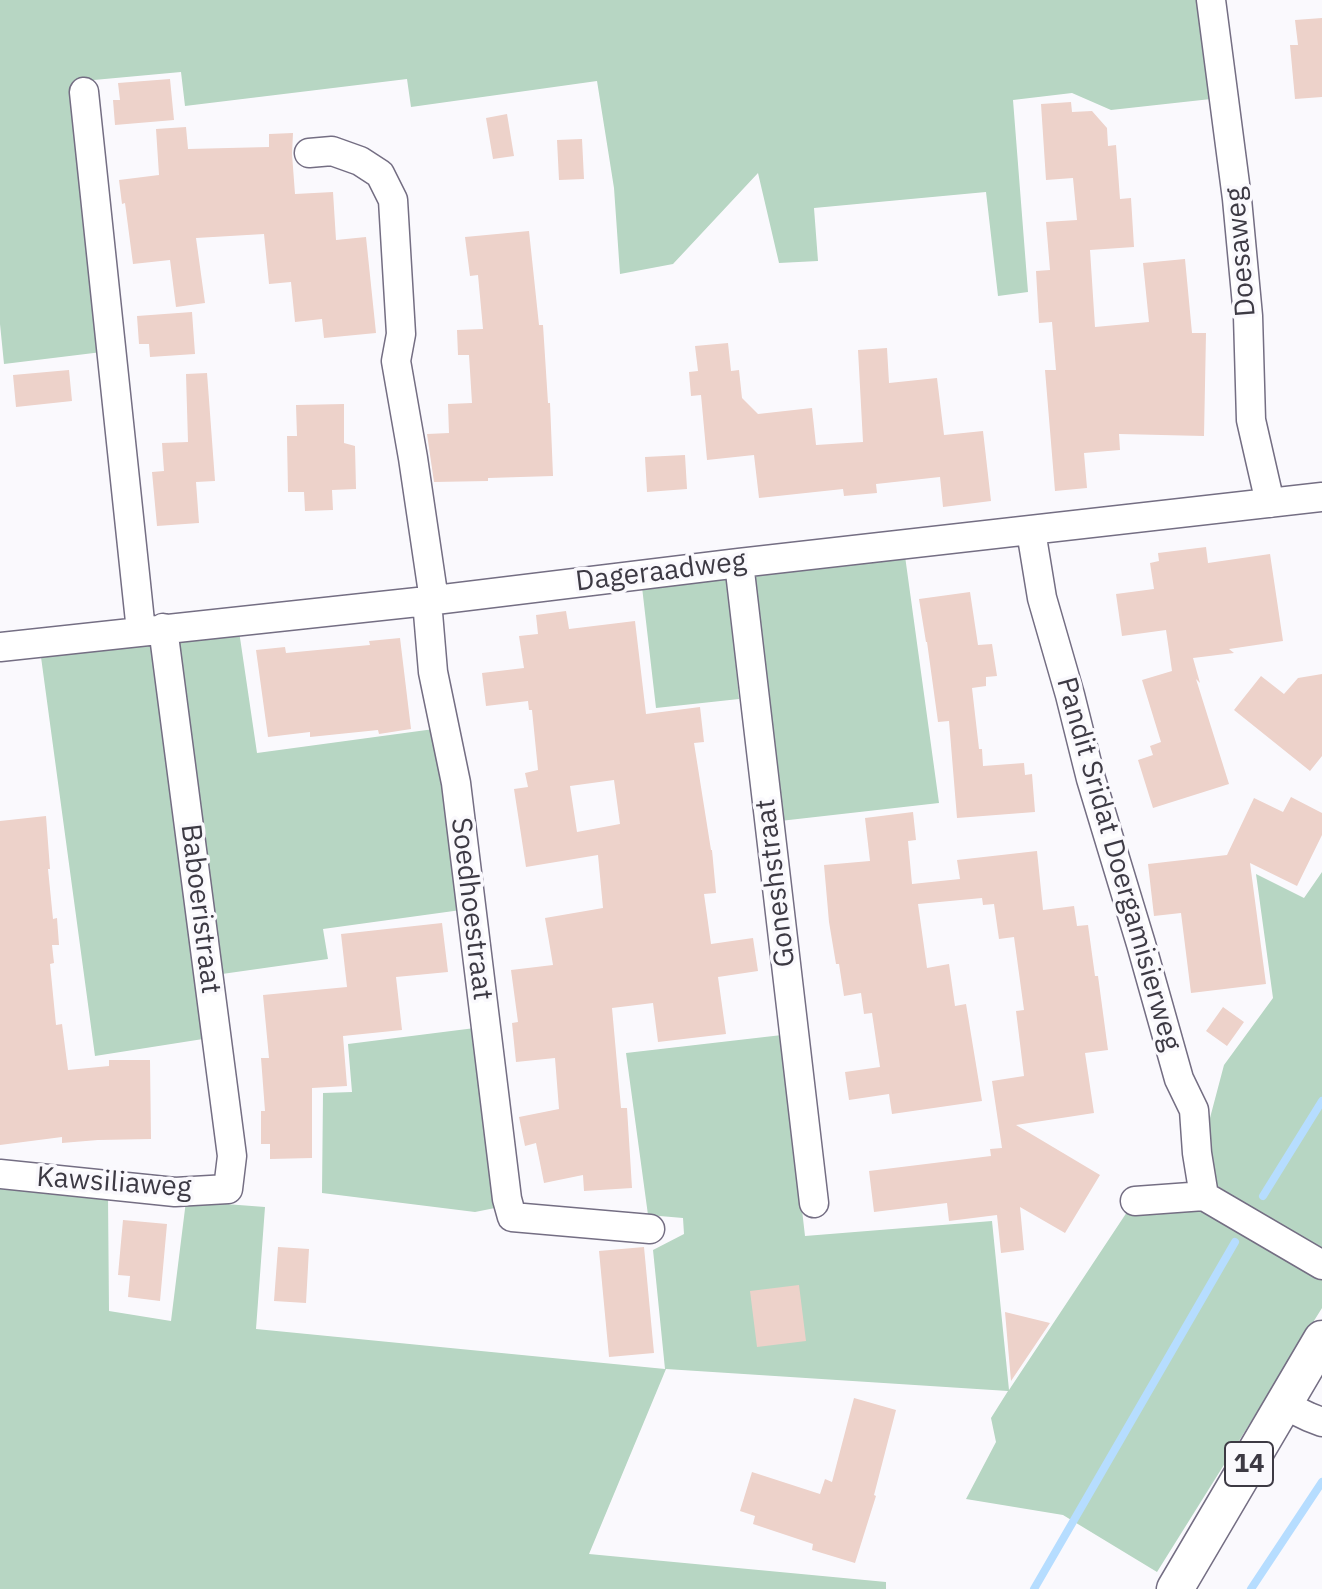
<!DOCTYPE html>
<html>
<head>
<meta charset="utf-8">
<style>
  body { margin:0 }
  canvas { display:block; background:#faf9fd }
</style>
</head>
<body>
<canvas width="1322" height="1589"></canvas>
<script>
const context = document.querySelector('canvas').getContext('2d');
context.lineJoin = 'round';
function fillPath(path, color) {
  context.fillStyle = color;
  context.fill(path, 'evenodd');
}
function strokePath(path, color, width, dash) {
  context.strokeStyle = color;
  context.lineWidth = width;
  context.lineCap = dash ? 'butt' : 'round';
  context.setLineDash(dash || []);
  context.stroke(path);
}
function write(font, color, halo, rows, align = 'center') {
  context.font = font + ' "IBM Plex Sans",sans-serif';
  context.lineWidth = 7;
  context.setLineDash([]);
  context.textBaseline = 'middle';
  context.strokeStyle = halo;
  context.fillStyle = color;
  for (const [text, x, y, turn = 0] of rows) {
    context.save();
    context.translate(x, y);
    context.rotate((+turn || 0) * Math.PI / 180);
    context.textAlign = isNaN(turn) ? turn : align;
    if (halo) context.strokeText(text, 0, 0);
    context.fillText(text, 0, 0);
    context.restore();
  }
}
fillPath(new Path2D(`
  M 0,0 L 1198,0 L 1211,99 L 1111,110 L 1072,93 L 1013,100 L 1028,292 L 998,296 L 986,192 L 814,208 L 818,261 L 779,263 L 758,173 L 673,264 L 620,274 L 614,188 L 597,81 L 411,107 L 407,79 L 185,106 L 181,72 L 72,82 L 102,352 L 4,364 L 0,324 Z
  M 905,556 L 939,803 L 780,821 L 751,574 Z
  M 728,576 L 739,699 L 656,708 L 642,587 Z
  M 239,631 L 257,753 L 434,729 L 461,910 L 323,929 L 328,959 L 222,974 L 179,637 Z
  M 154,639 L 203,1039 L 95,1056 L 41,657 Z
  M 1322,872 L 1322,1254 L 1210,1181 L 1206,1133 L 1224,1065 L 1273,998 L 1256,874 L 1304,898 Z
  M 475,1028 L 495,1208 L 475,1212 L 322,1193 L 323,1093 L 352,1092 L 348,1044 Z
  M 782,1035 L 805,1236 L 992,1221 L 1009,1390 L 1127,1212 L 1203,1206 L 1322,1278 L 1322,1308 L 1157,1572 L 1063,1515 L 966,1499 L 996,1442 L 991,1418 L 1008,1391 L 666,1369 L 589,1554 L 886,1582 L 886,1589 L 0,1589 L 0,1186 L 108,1196 L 109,1311 L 171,1321 L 186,1201 L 265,1207 L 256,1329 L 665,1369 L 653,1250 L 684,1234 L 683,1218 L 648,1215 L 626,1053 Z`), '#b7d6c3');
strokePath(new Path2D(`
  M 1263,1196 L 1322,1101
  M 1034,1589 L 1235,1242
  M 1251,1589 L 1322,1482`), '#b6ddff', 8);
fillPath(new Path2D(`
  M 1322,18 L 1322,97 L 1295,99 L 1290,45 L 1298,45 L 1295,20 Z
  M 170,79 L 174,120 L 115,125 L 113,100 L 120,100 L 118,83 Z
  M 1071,102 L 1072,112 L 1092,111 L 1107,128 L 1108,146 L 1116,145 L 1120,199 L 1131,198 L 1134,247 L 1090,250 L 1095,327 L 1149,322 L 1143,263 L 1185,259 L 1192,333 L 1206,333 L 1204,436 L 1119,434 L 1120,450 L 1084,453 L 1087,488 L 1055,491 L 1045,370 L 1056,370 L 1052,322 L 1039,323 L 1036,271 L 1050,270 L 1046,222 L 1077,220 L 1073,178 L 1046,180 L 1041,104 Z
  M 507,114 L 514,156 L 493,159 L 486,118 Z
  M 186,127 L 188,149 L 269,147 L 269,134 L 293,133 L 292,154 L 295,194 L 333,192 L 336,240 L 366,237 L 376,333 L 324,338 L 322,319 L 295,322 L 291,282 L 269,284 L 264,234 L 196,238 L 205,303 L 176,307 L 170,260 L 133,264 L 125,203 L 122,204 L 119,180 L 159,175 L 156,129 Z
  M 582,139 L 584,179 L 559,180 L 557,140 Z
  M 529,231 L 539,325 L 543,325 L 548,403 L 550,403 L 553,476 L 488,478 L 488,481 L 434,482 L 427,434 L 449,433 L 448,404 L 472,403 L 469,355 L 458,355 L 457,330 L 483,329 L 478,275 L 470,276 L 465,237 Z
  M 192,312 L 195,354 L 150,357 L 149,344 L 139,344 L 137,316 Z
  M 728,343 L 731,371 L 739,370 L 742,398 L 758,414 L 812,408 L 816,445 L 863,442 L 858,350 L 887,348 L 889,383 L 937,378 L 944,435 L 983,431 L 991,501 L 943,507 L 940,477 L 876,484 L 877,493 L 844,496 L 843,489 L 759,498 L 754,455 L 707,460 L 701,395 L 691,396 L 689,372 L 698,371 L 695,346 Z
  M 69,370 L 72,401 L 16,407 L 13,375 Z
  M 207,373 L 215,481 L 196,482 L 199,523 L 157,526 L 152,472 L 164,471 L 162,443 L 188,442 L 186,374 Z
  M 344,404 L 344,443 L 355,446 L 356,489 L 332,490 L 333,510 L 305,511 L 304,492 L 288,492 L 287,436 L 297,436 L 296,405 Z
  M 685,455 L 687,489 L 647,492 L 645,457 Z
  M 1206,547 L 1208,563 L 1270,554 L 1283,641 L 1229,649 L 1234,653 L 1193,658 L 1200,683 L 1196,679 L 1229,784 L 1153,808 L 1138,760 L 1153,755 L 1150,746 L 1161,742 L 1142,680 L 1172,671 L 1166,630 L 1122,636 L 1116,594 L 1154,589 L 1150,563 L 1159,561 L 1158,553 Z
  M 970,592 L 978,645 L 992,644 L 997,676 L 986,677 L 986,686 L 972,688 L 979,749 L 982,749 L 983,766 L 1024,763 L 1025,775 L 1032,774 L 1035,812 L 957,818 L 949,721 L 938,722 L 927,642 L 926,642 L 919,599 Z
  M 566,611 L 569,629 L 635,621 L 646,714 L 700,707 L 704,742 L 694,743 L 711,850 L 712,850 L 716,893 L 704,894 L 711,944 L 753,938 L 758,971 L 718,977 L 726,1034 L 658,1042 L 653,1003 L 612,1008 L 621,1108 L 627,1108 L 632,1188 L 584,1191 L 583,1175 L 544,1183 L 536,1143 L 525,1146 L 519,1117 L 559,1109 L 555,1058 L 516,1062 L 512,1023 L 518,1022 L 511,970 L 553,965 L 545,918 L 603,908 L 598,855 L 526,867 L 514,789 L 528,787 L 525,773 L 538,770 L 532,710 L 529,710 L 528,701 L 486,706 L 482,673 L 524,668 L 519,636 L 538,634 L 536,615 ZM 614,780 L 620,824 L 577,832 L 570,786 Z
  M 400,638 L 411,729 L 379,734 L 378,730 L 310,737 L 310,732 L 268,737 L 256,650 L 285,647 L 286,653 L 370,645 L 369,641 Z
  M 1322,674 L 1322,756 L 1310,771 L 1234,710 L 1261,676 L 1284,694 L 1298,678 Z
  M 1291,797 L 1322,813 L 1322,835 L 1297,886 L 1250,863 L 1266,984 L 1191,993 L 1181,913 L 1154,916 L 1148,864 L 1227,855 L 1254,798 L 1283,812 Z
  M 913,812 L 916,840 L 908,841 L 912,884 L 960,879 L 957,860 L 1037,851 L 1043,910 L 1074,906 L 1077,926 L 1088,925 L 1095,976 L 1098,976 L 1108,1050 L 1085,1053 L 1094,1113 L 1016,1125 L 1100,1175 L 1065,1233 L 1020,1207 L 1024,1250 L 1001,1253 L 997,1215 L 949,1221 L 947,1203 L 874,1212 L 869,1171 L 991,1156 L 990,1149 L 1002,1148 L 992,1081 L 1024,1076 L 1016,1011 L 1024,1010 L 1014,937 L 999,939 L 994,904 L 983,905 L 982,898 L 918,904 L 927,968 L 949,964 L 955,1006 L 966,1004 L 982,1101 L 892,1114 L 889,1094 L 849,1100 L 845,1072 L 880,1067 L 872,1013 L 864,1014 L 861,993 L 844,996 L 839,964 L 836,964 L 829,922 L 824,865 L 870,861 L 865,818 Z
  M 46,816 L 50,869 L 48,869 L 53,919 L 57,918 L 59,945 L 52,945 L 54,963 L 50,964 L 56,1025 L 62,1024 L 68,1070 L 109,1066 L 109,1060 L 150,1060 L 151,1139 L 98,1140 L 62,1143 L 62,1137 L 0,1145 L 0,821 Z
  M 442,923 L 448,972 L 396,977 L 402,1030 L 343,1036 L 347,1086 L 312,1088 L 312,1158 L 270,1159 L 270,1144 L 261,1144 L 261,1111 L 265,1111 L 261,1058 L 269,1058 L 263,995 L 347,987 L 341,934 Z
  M 1223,1007 L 1244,1022 L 1227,1046 L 1206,1031 Z
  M 123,1220 L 167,1224 L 160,1301 L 128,1297 L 130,1276 L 118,1275 Z
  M 278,1247 L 309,1249 L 306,1303 L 274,1301 Z
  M 644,1247 L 654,1353 L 609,1357 L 599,1251 Z
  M 799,1285 L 806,1341 L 757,1347 L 750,1291 Z
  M 1005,1312 L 1050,1323 L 1011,1381 Z
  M 854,1398 L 896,1410 L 874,1495 L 876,1496 L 855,1563 L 812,1550 L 813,1544 L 753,1524 L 755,1516 L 740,1511 L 752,1472 L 820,1494 L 825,1479 L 832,1482 Z`), '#edd2ca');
const minor = new Path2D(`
  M 1211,0 L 1237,199 L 1248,316 L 1251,420 L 1270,503
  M 84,92 L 141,631
  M 309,153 L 332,151 L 360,161 L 380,174 L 393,200 L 401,334 L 396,361 L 413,458 L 434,600
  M 1031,531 L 1042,598 L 1070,695 L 1091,779 L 1141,944 L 1179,1079 L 1194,1110 L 1197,1153 L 1204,1196
  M 739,563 L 814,1203
  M 427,601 L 433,672 L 456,783 L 507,1199 L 512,1217 L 650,1229
  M 0,647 L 427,601 L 739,563 L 1322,497
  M 0,1174 L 175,1192 L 228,1189 L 232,1156 L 163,628
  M 1135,1201 L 1204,1196 L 1322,1265
  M 1284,1405 L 1309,1417 L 1322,1422`);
const major = new Path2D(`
  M 1175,1589 L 1322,1339`);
strokePath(minor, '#746e83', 31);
strokePath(major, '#746e83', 39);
strokePath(minor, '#fff', 28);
strokePath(major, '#fff', 36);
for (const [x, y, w] of [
  [1249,1464,48]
]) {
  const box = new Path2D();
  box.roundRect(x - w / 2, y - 22, w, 44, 6);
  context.fillStyle = '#faf9fd';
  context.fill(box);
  strokePath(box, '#3d3a44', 2);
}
write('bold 26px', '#3d3a44', null, [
  ["14",1249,1464]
]);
write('28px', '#3d3a44', '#faf9fd', [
  ["Doesaweg",1241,252,-95],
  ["Dageraadweg",661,572,-7],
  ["Pandit Sridat Doergamisierweg",1118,864,74],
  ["Goneshstraat",776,883,-97],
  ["Baboeristraat",200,909,83],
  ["Soedhoestraat",471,909,83],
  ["Kawsiliaweg",114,1183,4]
]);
</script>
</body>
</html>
